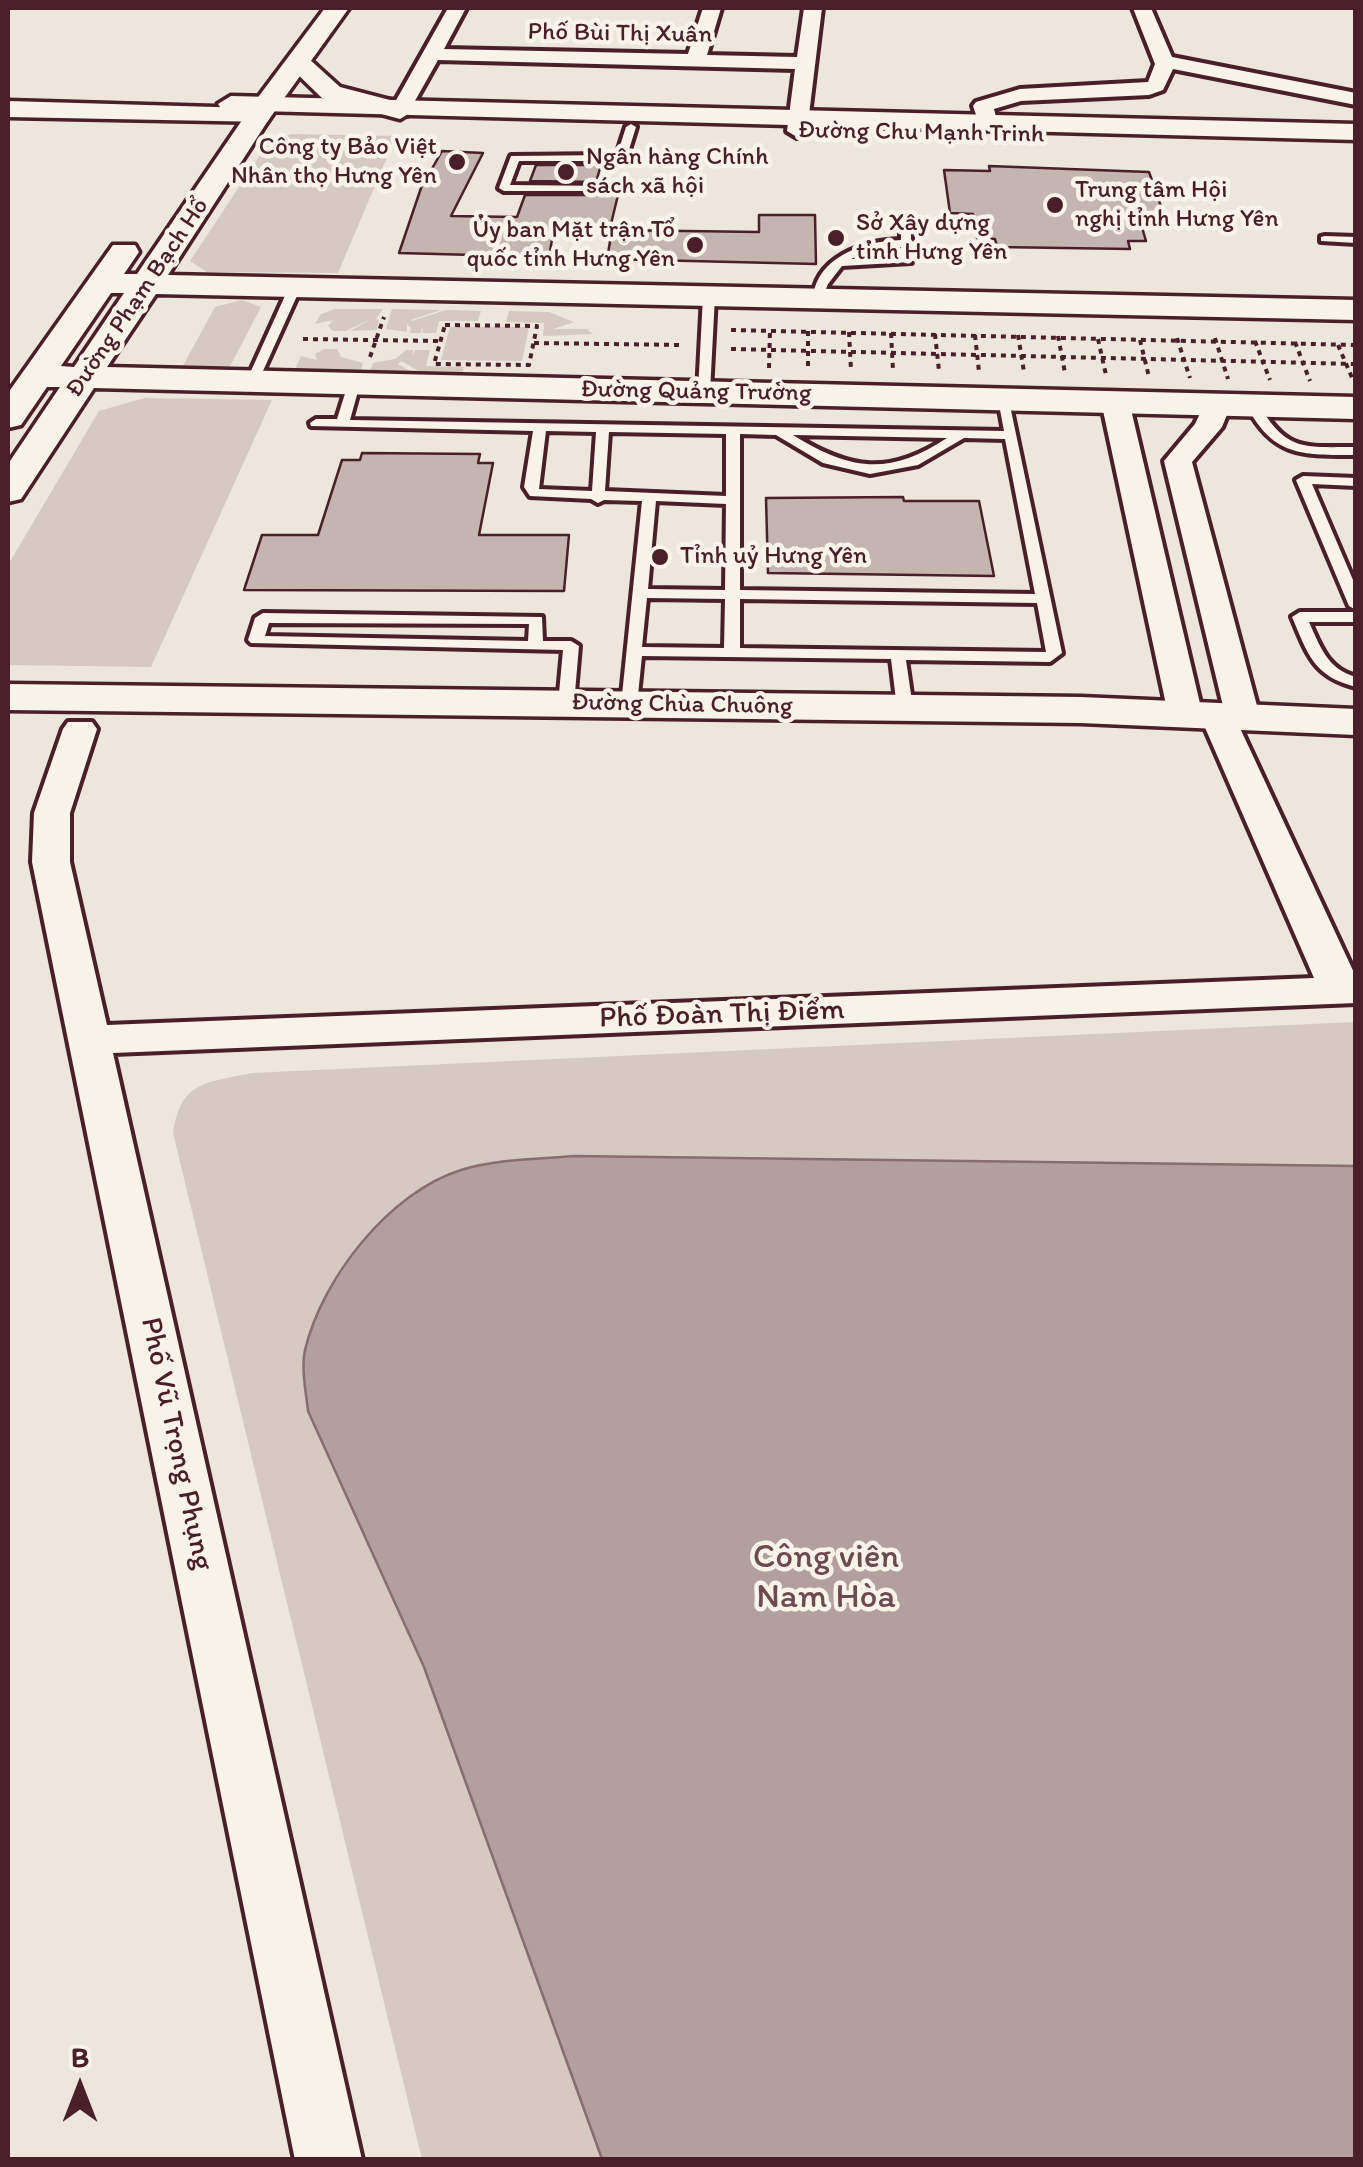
<!DOCTYPE html>
<html>
<head>
<meta charset="utf-8">
<style>
  body { margin:0 }
  #map { position:relative; width:1363px; height:2167px; overflow:hidden; background:#ece6dd; font-family:Itim,sans-serif }
  canvas { display:block }
  .frame { position:absolute; inset:0; border:10px solid #4a1f2b; pointer-events:none }
  .north { position:absolute; left:30px; top:2037px; width:100px; height:100px; -webkit-text-stroke:8px #f7f3e8; paint-order:stroke; rotate:0deg; font-size:28px; font-weight:700; line-height:40px; text-align:center; color:#4a1f2b }
  .north::after { content:''; display:block; margin:auto; width:35px; height:45px; background:#4a1f2b; clip-path:polygon(50% 0,100% 100%,50% 72%,0 100%) }
</style>
</head>
<body>
<div id="map">
<canvas width="1363" height="2167"></canvas>
<div class="frame"></div>
<div class="north">B</div>
</div>
<script>
const context = document.querySelector('canvas').getContext('2d');
context.lineJoin = 'round';
function fillPath(path, color) {
  context.fillStyle = color;
  context.fill(path, 'evenodd');
}
function strokePath(path, color, width, dash) {
  context.strokeStyle = color;
  context.lineWidth = width;
  context.lineCap = dash ? 'butt' : 'round';
  context.setLineDash(dash || []);
  context.stroke(path);
}
function write(font, color, halo, rows, align = 'center') {
  context.font = font + ' Itim,sans-serif';
  context.lineWidth = 9;
  context.setLineDash([]);
  context.textBaseline = 'middle';
  context.strokeStyle = halo;
  context.fillStyle = color;
  for (const [text, x, y, turn = 0] of rows) {
    context.save();
    context.translate(x, y);
    context.rotate((+turn || 0) * Math.PI / 180);
    context.textAlign = isNaN(turn) ? turn : align;
    if (halo) context.strokeText(text, 0, 0);
    context.fillText(text, 0, 0);
    context.restore();
  }
}
fillPath(new Path2D(`
  M 292,134 L 396,136 L 338,273 L 207,272 L 190,261 L 270,140 Z
  M 242,300 L 261,307 L 227,372 L 180,371 L 215,307 Z
  M 335,309 L 383,309 L 376,319 L 379,320 L 377,330 L 350,331 L 371,319 L 346,331 L 333,331 L 328,326 L 333,320 L 315,324 L 321,314 Z
  M 392,309 L 441,310 L 411,320 L 412,321 L 446,310 L 481,311 L 478,321 L 439,321 L 436,333 L 423,333 L 422,326 L 421,333 L 410,333 L 411,328 L 407,324 L 407,332 L 386,329 Z
  M 509,311 L 549,312 L 574,322 L 553,329 L 587,329 L 593,334 L 543,336 L 544,323 L 506,322 Z
  M 450,327 L 529,327 L 522,361 L 441,360 Z
  M 324,349 L 337,349 L 341,357 L 363,363 L 359,377 L 306,373 L 296,367 L 301,356 L 317,360 L 315,354 Z
  M 406,350 L 413,350 L 412,356 L 415,350 L 430,350 L 426,366 L 464,367 L 461,379 L 431,378 L 401,361 L 398,364 L 422,378 L 368,377 L 373,363 L 395,359 Z
  M 144,398 L 272,400 L 151,667 L 8,665 L 8,565 L 99,411 Z
  M 1355,1022 L 1355,2159 L 422,2159 L 173,1133 C 181,1080 207,1083 252,1073 Z`), '#d5c9c2');
const water = new Path2D(`
  M 575,1156 L 1355,1166 L 1355,2159 L 602,2159 L 424,1667 L 308,1411 C 306,1392 301,1369 305,1350 C 322,1278 390,1192 461,1170 C 497,1159 538,1159 575,1156 Z`);
fillPath(water, '#b39f9d');
strokePath(water, '#896c6f', 2.5);
const building = new Path2D(`
  M 442,151 L 483,153 L 451,216 L 517,217 L 525,195 L 618,195 L 610,228 L 554,228 L 549,257 L 399,253 L 421,188 Z
  M 536,165 L 601,165 L 596,182 L 530,181 Z
  M 989,166 L 1149,172 L 1165,218 L 1139,217 L 1146,241 L 1128,241 L 1130,249 L 997,247 L 995,239 L 977,238 L 973,214 L 950,213 L 944,170 L 990,171 Z
  M 759,215 L 815,215 L 816,264 L 607,259 L 612,230 L 759,232 Z
  M 362,453 L 480,454 L 478,463 L 493,463 L 479,535 L 569,535 L 564,591 L 244,590 L 262,535 L 318,535 L 342,460 L 360,460 Z
  M 903,497 L 904,501 L 979,501 L 994,576 L 768,573 L 766,498 Z`);
fillPath(building, '#c4b5b0');
strokePath(building, '#4a1f2b', 2.5);
const lane = new Path2D(`
  M 631,124 L 636,127 L 627,156 L 614,161 L 519,161 L 510,185 L 610,186 L 614,187 L 614,191 L 504,191 L 499,188 L 511,156 L 612,155 L 618,152 L 626,127 Z
  M 906,225 L 911,228 L 911,262 L 842,266 L 828,284 L 821,301 L 813,301 C 814,258 863,241 901,240 L 901,228 ZM 901,247 L 901,257 L 851,259 L 868,251 Z
  M 1325,236 L 1356,237 L 1356,243 L 1321,241 L 1321,237 Z
  M 295,284 L 301,287 L 258,382 L 248,385 L 246,382 L 289,287 Z
  M 709,293 L 715,296 L 710,392 L 704,396 L 698,392 L 703,296 Z
  M 354,380 L 360,384 L 350,420 L 1004,431 L 998,399 L 1008,396 L 1062,653 L 1050,662 L 906,660 L 913,708 L 905,713 L 897,708 L 891,659 L 642,656 L 637,705 L 629,710 L 623,708 L 621,705 L 642,501 L 604,500 L 598,503 L 591,499 L 530,496 L 524,487 L 533,431 L 311,426 L 310,423 L 316,419 L 337,419 L 348,384 ZM 546,431 L 596,432 L 592,491 L 539,489 ZM 609,432 L 726,434 L 726,496 L 605,491 ZM 740,434 L 776,435 L 823,463 L 870,474 L 918,465 L 964,438 L 1005,439 L 1035,594 L 740,590 ZM 793,435 L 947,438 C 889,476 851,471 793,435 ZM 656,501 L 726,504 L 725,590 L 648,589 ZM 647,598 L 725,599 L 724,648 L 642,647 ZM 740,599 L 1037,603 L 1046,652 L 740,648 Z
  M 1248,403 L 1258,403 C 1286,452 1303,447 1356,447 L 1356,455 C 1303,455 1273,457 1247,406 Z
  M 1303,476 L 1356,478 L 1356,486 L 1312,484 L 1356,587 L 1356,610 L 1349,606 L 1296,480 Z
  M 1356,612 L 1356,622 L 1309,622 C 1320,646 1327,669 1356,677 L 1356,687 C 1313,676 1308,654 1292,617 L 1300,612 Z
  M 263,613 L 542,617 L 543,641 L 571,641 L 579,646 L 574,704 L 566,709 L 558,704 L 563,650 L 251,643 L 248,640 L 255,618 ZM 269,623 L 529,624 L 528,641 L 265,636 Z`);
const street = new Path2D(`
  M 448,8 L 466,8 L 444,49 L 688,54 L 703,8 L 721,8 L 707,55 L 797,57 L 804,8 L 822,8 L 807,131 L 797,137 L 787,131 L 795,69 L 438,60 L 407,115 L 393,115 L 390,111 Z
  M 1133,8 L 1151,8 L 1172,57 L 1356,93 L 1356,105 L 1173,69 L 1163,90 L 1149,95 L 1021,101 L 994,109 L 998,125 L 995,129 L 981,129 L 973,106 L 976,102 L 1020,89 L 1148,82 L 1155,64 Z
  M 1115,393 L 1129,401 L 1202,712 L 1205,708 L 1223,706 L 1164,461 L 1195,424 L 1207,399 L 1227,399 L 1231,405 L 1222,427 L 1192,462 L 1260,717 L 1255,724 L 1239,726 L 1356,977 L 1356,1003 L 113,1053 L 362,2160 L 295,2160 L 32,862 L 34,813 L 63,729 L 68,722 L 92,722 L 97,729 L 70,813 L 70,862 L 107,1025 L 1314,978 L 1200,716 L 1185,724 L 1173,721 L 1168,714 L 1101,401 Z`);
const secondary = new Path2D(`
  M 299,55 L 308,58 L 340,87 L 409,105 L 413,111 L 400,119 L 322,98 L 286,63 Z
  M 258,108 L 271,116 L 168,275 L 1356,300 L 1356,320 L 156,294 L 107,367 L 1356,397 L 1356,419 L 94,388 L 21,499 L 8,502 L 8,464 L 60,387 L 47,387 L 21,425 L 8,428 L 8,393 L 113,245 L 135,245 L 139,252 L 124,274 L 137,274 L 249,110 ZM 111,293 L 124,293 L 74,367 L 61,366 Z
  M 8,684 L 1081,697 L 1356,709 L 1356,735 L 1081,723 L 8,710 Z`);
const primary = new Path2D(`
  M 231,96 L 1356,124 L 1356,140 L 222,110 L 218,104 Z`);
const highway = new Path2D(`
  M 325,8 L 349,8 L 267,122 L 8,117 L 8,101 L 250,108 Z`);
strokePath(lane, '#4a1f2b', 8);
strokePath(street, '#4a1f2b', 8);
strokePath(secondary, '#4a1f2b', 7);
strokePath(primary, '#4a1f2b', 7);
strokePath(highway, '#4a1f2b', 7);
strokePath(new Path2D(`
  M 445,325 L 537,326 L 529,365 L 434,364 Z
  M 731,330 L 1356,345
  M 808,331 L 808,369
  M 849,332 L 851,370
  M 891,333 L 893,370
  M 935,334 L 939,371
  M 975,335 L 979,372
  M 1018,335 L 1024,372
  M 1058,336 L 1065,373
  M 1177,338 L 1190,378
  M 1215,338 L 1228,379
  M 303,339 L 440,341
  M 1098,339 L 1106,375
  M 1140,340 L 1149,377
  M 1255,341 L 1270,380
  M 1295,342 L 1310,381
  M 534,343 L 682,345
  M 1338,345 L 1353,380
  M 731,349 L 1356,364
  M 370,357 L 384,317
  M 769,368 L 770,330`), '#4a1f2b', 4, [5, 5]);
fillPath(lane, '#f7f3e8');
fillPath(street, '#f7f3e8');
fillPath(secondary, '#f7f3e8');
fillPath(primary, '#f7f3e8');
fillPath(highway, '#f7f3e8');
for (const [x, y, r, color] of [
  [457,162,10,"#4a1f2b"],
  [566,172,10,"#4a1f2b"],
  [1055,205,10,"#4a1f2b"],
  [836,238,10,"#4a1f2b"],
  [695,245,10,"#4a1f2b"],
  [660,557,10,"#4a1f2b"]
]) {
  const dot = new Path2D();
  dot.arc(x, y, r, 0, 2 * Math.PI);
  context.fillStyle = color;
  context.fill(dot);
  strokePath(dot, '#f7f3e8', 4);
}
write('25px', '#4a1f2b', '#f7f3e8', [
  ["Phố Bùi Thị Xuân",620,34,1],
  ["Đường Chu Mạnh Trinh",921,133,1],
  ["Đường Phạm Bạch Hổ",138,298,-56],
  ["Đường Quảng Trường",696,392,1],
  ["Đường Chùa Chuông",682,705,1]
]);
write('25px', '#4a1f2b', '#f7f3e8', [
  ["Công ty Bảo Việt",437,148,"right"],
  ["Nhân thọ Hưng Yên",437,177,"right"],
  ["Ngân hàng Chính",586,158],
  ["sách xã hội",586,187],
  ["Trung tâm Hội",1075,191],
  ["nghị tỉnh Hưng Yên",1075,220],
  ["Sở Xây dựng",856,224],
  ["tỉnh Hưng Yên",856,253],
  ["Ủy ban Mặt trận Tổ",675,231,"right"],
  ["quốc tỉnh Hưng Yên",675,260,"right"],
  ["Tỉnh uỷ Hưng Yên",680,557]
], 'left');
write('30px', '#4a1f2b', '#f7f3e8', [
  ["Phố Đoàn Thị Điểm",722,1015,-2],
  ["Phố Vũ Trọng Phụng",176,1444,78]
]);
write('35px', '#6d4a51', '#f7f3e8', [
  ["Công viên",826,1558],
  ["Nam Hòa",826,1598]
]);
</script>
</body>
</html>
